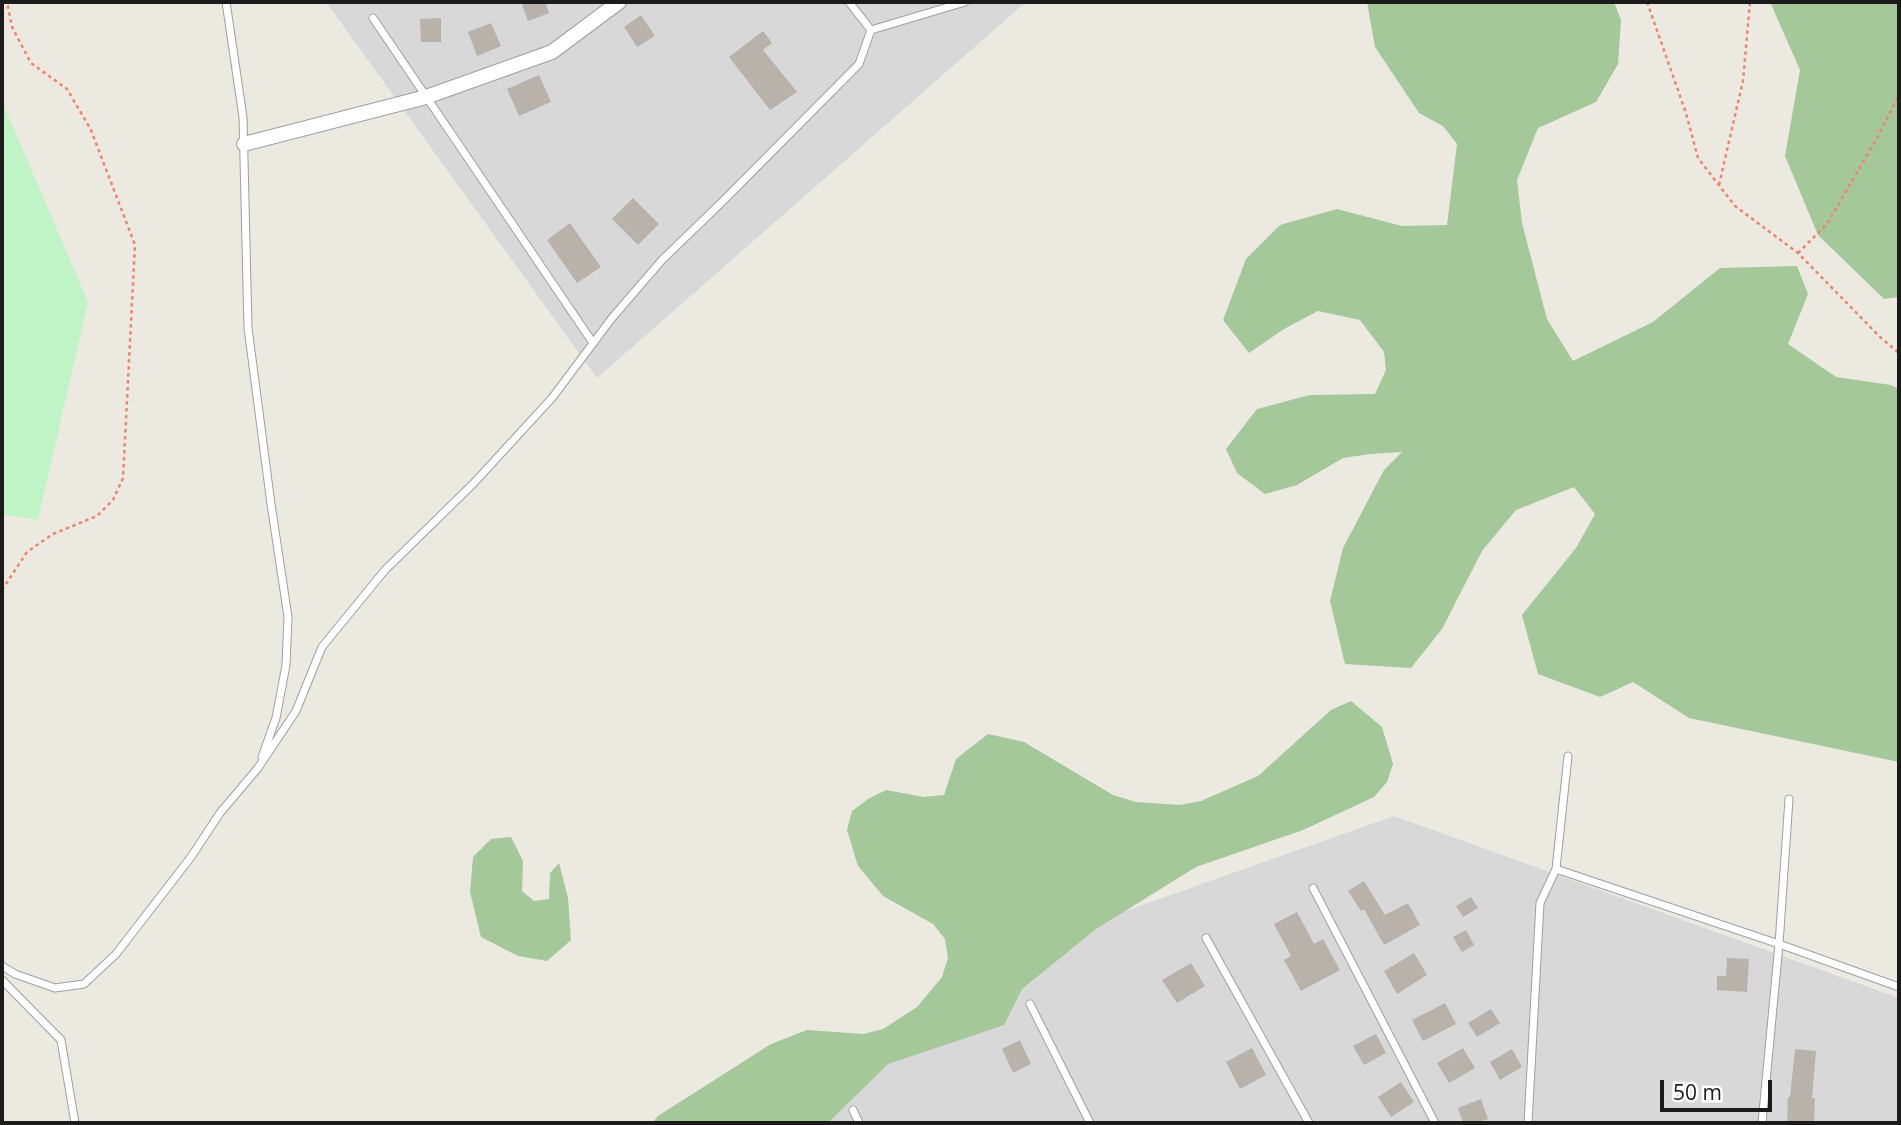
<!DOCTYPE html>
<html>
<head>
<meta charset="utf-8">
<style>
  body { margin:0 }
  #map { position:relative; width:1901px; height:1125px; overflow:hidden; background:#ece9e1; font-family:"Open Sans",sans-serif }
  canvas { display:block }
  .frame { position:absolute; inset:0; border:4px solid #1b1b1b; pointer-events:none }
  .scale { position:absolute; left:1660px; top:1080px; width:112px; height:32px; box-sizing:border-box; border:4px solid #1b1b1b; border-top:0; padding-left:9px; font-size:21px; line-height:24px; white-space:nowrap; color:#1b1b1b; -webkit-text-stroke:5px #fff; paint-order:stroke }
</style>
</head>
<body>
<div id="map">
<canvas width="1901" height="1125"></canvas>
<div class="frame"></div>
<div class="scale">50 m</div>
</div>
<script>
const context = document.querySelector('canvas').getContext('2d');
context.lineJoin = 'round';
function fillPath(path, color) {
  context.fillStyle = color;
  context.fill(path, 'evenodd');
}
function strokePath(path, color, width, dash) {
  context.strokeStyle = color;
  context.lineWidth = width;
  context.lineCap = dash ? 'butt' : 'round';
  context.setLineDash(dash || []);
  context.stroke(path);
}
fillPath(new Path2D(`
  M 326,2 L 1026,2 L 597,378 Z
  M 1394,816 L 1899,998 L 1899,1123 L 736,1123 L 1097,921 Z`), '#d9d8d8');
fillPath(new Path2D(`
  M 1367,2 L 1614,2 L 1621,20 L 1618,64 L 1596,102 L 1538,128 L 1517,180 L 1522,223 L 1547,319 L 1573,361 L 1653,322 L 1720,268 L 1797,266 L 1808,294 L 1788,344 L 1836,377 L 1891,385 L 1899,389 L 1899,762 L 1689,718 L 1633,682 L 1600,697 L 1538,674 L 1522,615 L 1576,548 L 1595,514 L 1574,487 L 1516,510 L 1482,551 L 1442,629 L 1411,668 L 1345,664 L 1330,601 L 1343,548 L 1384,470 L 1402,452 L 1370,454 L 1343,458 L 1297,485 L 1265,494 L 1237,473 L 1226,449 L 1257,409 L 1310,395 L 1375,394 L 1386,370 L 1384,352 L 1360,320 L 1318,311 L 1284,329 L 1249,353 L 1223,320 L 1246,259 L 1280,225 L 1337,209 L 1402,226 L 1447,225 L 1457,144 L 1443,126 L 1419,113 L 1375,47 Z
  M 1770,2 L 1899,2 L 1899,297 L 1884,299 L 1818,235 L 1785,156 L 1800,70 Z
  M 1351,701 L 1382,727 L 1393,764 L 1387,782 L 1374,797 L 1303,830 L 1196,867 L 1096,929 L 1022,989 L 1004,1025 L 888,1064 L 828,1123 L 652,1123 L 658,1116 L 771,1044 L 807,1030 L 864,1034 L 883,1029 L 917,1007 L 942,977 L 948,958 L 945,939 L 933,924 L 883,896 L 858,866 L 847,830 L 852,811 L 868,799 L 886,790 L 924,797 L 944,795 L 956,759 L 988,734 L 1024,742 L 1113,795 L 1136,802 L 1180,805 L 1201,801 L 1258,776 L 1331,710 Z
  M 511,837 L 523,861 L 522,891 L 534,901 L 549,899 L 550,873 L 559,863 L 568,898 L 571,940 L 547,961 L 518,956 L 481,937 L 470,892 L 473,857 L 491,839 Z`), '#a4c899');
fillPath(new Path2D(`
  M 2,101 L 88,302 L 38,520 L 2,514 Z`), '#c0f4c7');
fillPath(new Path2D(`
  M 521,2 L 545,2 L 549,13 L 528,21 Z
  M 641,15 L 655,36 L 637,47 L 624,27 Z
  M 441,18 L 441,42 L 421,42 L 420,19 Z
  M 491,23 L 501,46 L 477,56 L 468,32 Z
  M 763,31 L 772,43 L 763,50 L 797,92 L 770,110 L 729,57 Z
  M 539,75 L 551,102 L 519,116 L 507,89 Z
  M 633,198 L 659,224 L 638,245 L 612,219 Z
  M 570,223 L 601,267 L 577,283 L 547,240 Z
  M 1364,881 L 1385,915 L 1408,903 L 1420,925 L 1384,945 L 1364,909 L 1361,911 L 1348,891 Z
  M 1471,897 L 1478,908 L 1463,917 L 1456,906 Z
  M 1297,912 L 1314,944 L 1323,939 L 1340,970 L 1301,991 L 1284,960 L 1291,956 L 1274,924 Z
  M 1466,930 L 1474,945 L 1462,952 L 1453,937 Z
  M 1414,953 L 1427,975 L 1397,994 L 1384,971 Z
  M 1727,958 L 1749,959 L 1747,992 L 1717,990 L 1717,976 L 1726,976 Z
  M 1191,963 L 1205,986 L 1177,1003 L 1162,980 Z
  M 1445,1003 L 1456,1024 L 1423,1041 L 1412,1020 Z
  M 1491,1009 L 1500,1023 L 1477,1037 L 1468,1023 Z
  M 1376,1034 L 1386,1053 L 1364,1065 L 1353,1046 Z
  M 1020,1040 L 1031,1064 L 1013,1073 L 1002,1049 Z
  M 1252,1048 L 1266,1075 L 1240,1089 L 1226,1062 Z
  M 1463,1048 L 1475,1068 L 1449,1083 L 1437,1063 Z
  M 1512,1049 L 1522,1067 L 1500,1080 L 1490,1062 Z
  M 1795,1049 L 1816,1051 L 1812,1098 L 1815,1098 L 1814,1123 L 1787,1123 L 1788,1097 L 1790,1097 Z
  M 1401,1082 L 1414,1102 L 1391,1117 L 1378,1097 Z
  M 1481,1099 L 1488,1119 L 1475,1123 L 1463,1123 L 1458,1108 Z`), '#b8b2ab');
const lane = new Path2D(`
  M 226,2 L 243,117 L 248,328 L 271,504 L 288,617 L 286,665 L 276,718 L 262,757
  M 849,2 L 871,30
  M 373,18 L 593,343
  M 1556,869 L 1568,756
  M 1313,888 L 1435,1123
  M 1206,938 L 1309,1123
  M 2,966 L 15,974 L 55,988 L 84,984 L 116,954 L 191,857 L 220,813 L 258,768 L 296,711 L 322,647 L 385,570 L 473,484 L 552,398 L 612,318 L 662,260 L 723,201 L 859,64 L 871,30 L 965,2
  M 2,980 L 61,1040 L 75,1123
  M 1030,1004 L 1090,1123
  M 853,1110 L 859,1123
  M 1528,1123 L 1540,903 L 1556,869 L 1779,944 L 1899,987
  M 1762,1123 L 1779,944 L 1789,799`);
const street = new Path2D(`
  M 244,144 L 426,97 L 552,52 L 619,2`);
strokePath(lane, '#9f9f9f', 9);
strokePath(street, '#9f9f9f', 16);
strokePath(new Path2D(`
  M 1647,2 L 1686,113 L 1698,158 L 1735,206 L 1798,253 L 1880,337 L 1899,353
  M 1719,185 L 1743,81 L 1750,2
  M 1798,253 L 1827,224 L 1877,138 L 1899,95
  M 2,590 L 27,552 L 53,534 L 97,516 L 113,500 L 123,478 L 135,245 L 91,130 L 67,89 L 31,63 L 12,27 L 7,2`), '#ef846f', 2.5, [3.5, 3.5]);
strokePath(lane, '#fff', 7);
strokePath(street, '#fff', 14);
</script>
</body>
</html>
